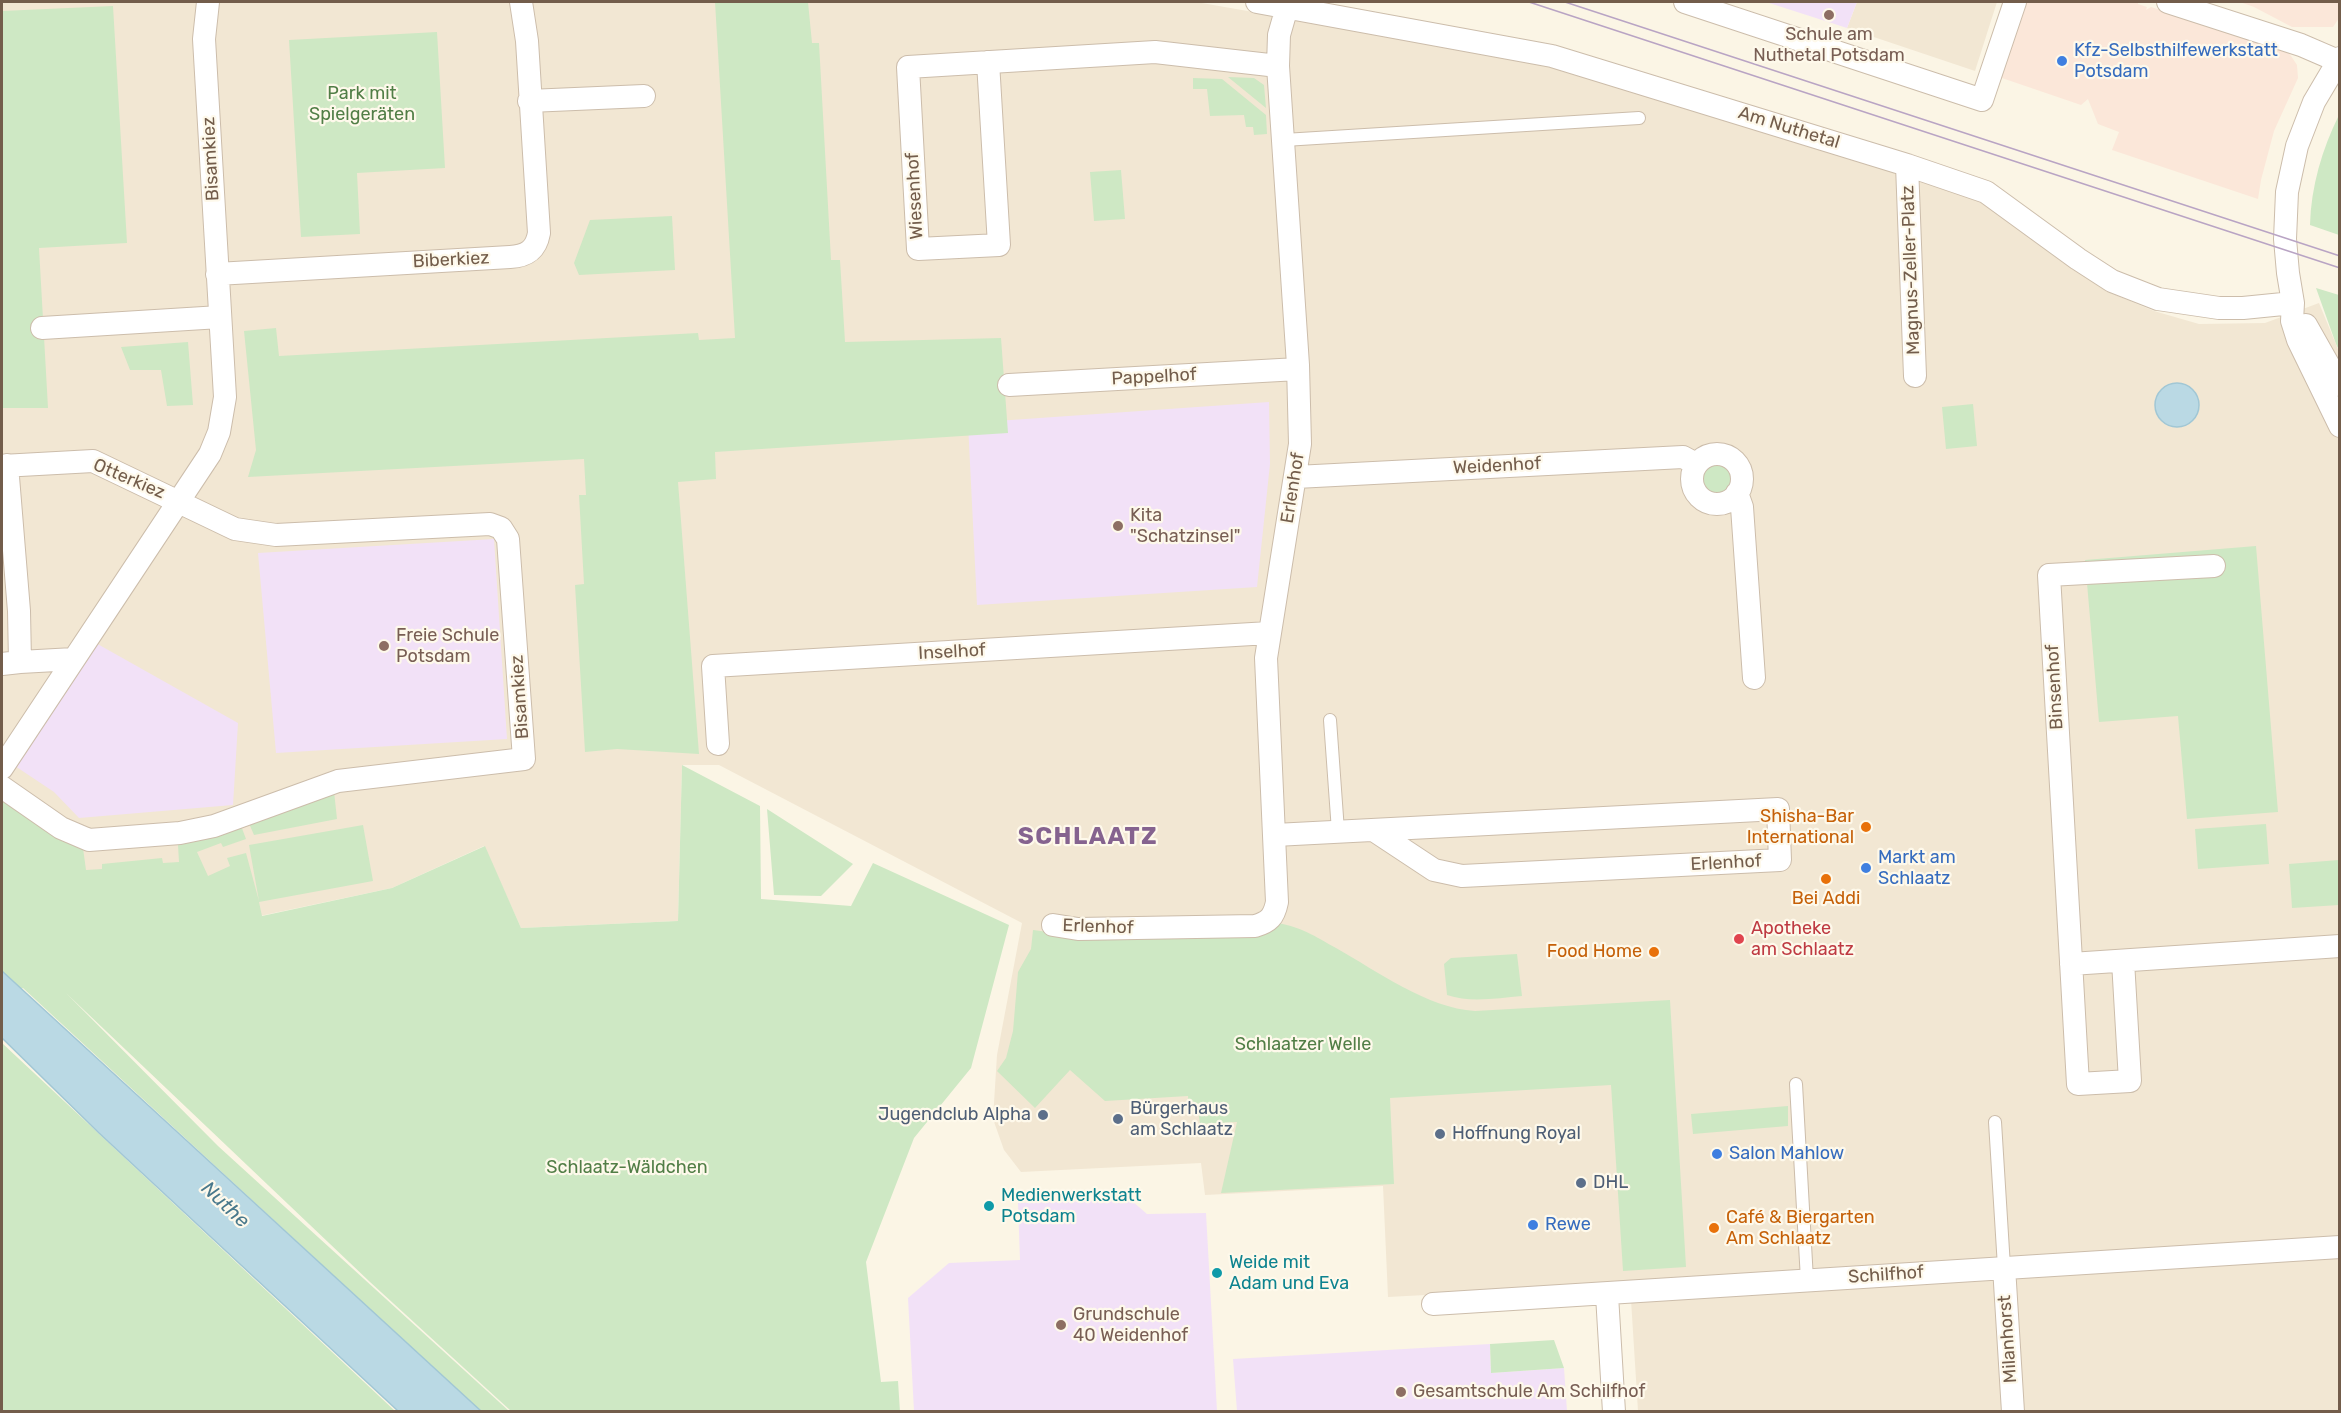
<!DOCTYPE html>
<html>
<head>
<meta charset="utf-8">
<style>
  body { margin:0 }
  #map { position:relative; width:2341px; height:1413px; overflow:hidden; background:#fbf5e5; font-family:Rubik,sans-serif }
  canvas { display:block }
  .frame { position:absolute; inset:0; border:3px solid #735d4b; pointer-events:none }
</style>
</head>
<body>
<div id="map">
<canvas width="2341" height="1413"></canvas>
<div class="frame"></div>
</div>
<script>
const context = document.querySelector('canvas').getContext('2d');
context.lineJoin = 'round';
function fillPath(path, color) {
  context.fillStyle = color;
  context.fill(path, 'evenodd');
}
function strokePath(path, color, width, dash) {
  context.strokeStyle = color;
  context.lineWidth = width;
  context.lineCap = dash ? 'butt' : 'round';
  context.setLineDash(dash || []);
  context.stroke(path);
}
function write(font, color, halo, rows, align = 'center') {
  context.font = font + ' Rubik,sans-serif';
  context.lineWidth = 4.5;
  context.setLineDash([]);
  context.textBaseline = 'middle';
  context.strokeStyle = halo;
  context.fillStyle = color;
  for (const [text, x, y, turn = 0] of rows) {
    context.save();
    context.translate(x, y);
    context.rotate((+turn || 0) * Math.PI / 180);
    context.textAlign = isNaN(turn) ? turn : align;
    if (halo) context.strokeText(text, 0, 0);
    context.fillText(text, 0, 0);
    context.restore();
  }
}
fillPath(new Path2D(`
  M 2,2 L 1196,2 L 1551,64 L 1979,200 L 2058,259 L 2106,291 L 2154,311 L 2199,324 L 2265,323 L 2319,303 L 2340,354 L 2339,1411 L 1638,1411 L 1630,1284 L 1388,1297 L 1383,1186 L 1205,1195 L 1201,1163 L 1021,1172 L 1004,1150 L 993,1119 L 997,1055 L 1022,923 L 719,765 L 682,765 L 678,921 L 521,928 L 484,846 L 392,888 L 222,924 L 2,937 Z
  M 1857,2 L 1997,2 L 1975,71 L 1847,28 Z`), '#f2e7d3');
fillPath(new Path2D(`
  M 2023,2 L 2138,2 L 2138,4 L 2147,7 L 2146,10 L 2151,7 L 2280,48 L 2279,50 L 2289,53 L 2297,65 L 2298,78 L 2274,131 L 2261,180 L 2258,199 L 2112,150 L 2119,132 L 2098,124 L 2088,99 L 2081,105 L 1999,77 Z
  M 2240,2 L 2339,2 L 2339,18 L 2333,27 L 2292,27 L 2254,7 Z`), '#fbe7d9');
fillPath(new Path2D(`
  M 1766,2 L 1857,2 L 1847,28 Z
  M 1269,402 L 1270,464 L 1257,587 L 977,605 L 968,423 Z
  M 494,539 L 507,739 L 276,753 L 258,553 Z
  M 94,642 L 238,723 L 233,805 L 79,818 L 54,792 L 12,764 Z
  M 1131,1200 L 1147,1214 L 1206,1213 L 1217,1411 L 914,1411 L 908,1298 L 949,1263 L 1020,1260 L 1018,1203 Z
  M 1490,1344 L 1491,1373 L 1564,1368 L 1567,1411 L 1237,1411 L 1233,1359 Z`), '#f2e1f7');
fillPath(new Path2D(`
  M 715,2 L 808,2 L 812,43 L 819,43 L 831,260 L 840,260 L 845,342 L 1001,338 L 1008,433 L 715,452 L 716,479 L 678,482 L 699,754 L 617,749 L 585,752 L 575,585 L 584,584 L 579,495 L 586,495 L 584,459 L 248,477 L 256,450 L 244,331 L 276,328 L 279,356 L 698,333 L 699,340 L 735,338 Z
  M 113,6 L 127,243 L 39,248 L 48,408 L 2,408 L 2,11 Z
  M 437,32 L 445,168 L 357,173 L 360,234 L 301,237 L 289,40 Z
  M 1228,77 L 1254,78 L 1264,85 L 1266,108 Z
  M 1193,78 L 1222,79 L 1266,115 L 1267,134 L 1254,135 L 1253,127 L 1246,127 L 1244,115 L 1210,116 L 1207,89 L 1193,89 Z
  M 2339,115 L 2339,235 L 2310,225 C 2311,187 2322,149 2339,115 Z
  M 1121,170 L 1125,219 L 1094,221 L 1090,172 Z
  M 672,216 L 675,270 L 579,275 L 574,263 L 590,220 Z
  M 2316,288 L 2339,295 L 2339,350 L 2336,344 Z
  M 188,342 L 193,405 L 167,406 L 161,370 L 130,370 L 121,347 Z
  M 1973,404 L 1977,446 L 1946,449 L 1942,407 Z
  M1699 480a17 17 0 1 1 34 0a17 17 0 1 1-34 0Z
  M 2256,546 L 2278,812 L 2187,819 L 2178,716 L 2099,722 L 2085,560 Z
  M 682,765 L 760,806 L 761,899 L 851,906 L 873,863 L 1009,925 L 971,1068 L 914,1138 L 866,1262 L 881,1382 L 898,1381 L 900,1412 L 511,1411 L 370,1282 L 66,993 L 218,1146 L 509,1411 L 480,1411 L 23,988 L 21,989 L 2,971 L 2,801 L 83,848 L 86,870 L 102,869 L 102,864 L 162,858 L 163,863 L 179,862 L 178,845 L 240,823 L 246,839 L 223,847 L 221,843 L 197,852 L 208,876 L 230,866 L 227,858 L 246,853 L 259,901 L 249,845 L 363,825 L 373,881 L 259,902 L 262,916 L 392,888 L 485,846 L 521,928 L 678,921 Z
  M 334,791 L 337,819 L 254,835 L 248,821 Z
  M 767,809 L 853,864 L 821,896 L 774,895 Z
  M 2266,824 L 2269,864 L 2198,869 L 2195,829 Z
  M 2339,860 L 2339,905 L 2292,908 L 2289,864 Z
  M 1277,923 C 1302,927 1314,936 1336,948 C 1377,971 1427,1008 1475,1011 L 1670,1000 L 1686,1267 L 1623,1271 L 1611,1085 L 1390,1098 L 1394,1184 L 1221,1193 L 1237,1122 L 1200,1124 L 1198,1110 L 1189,1111 L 1188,1096 L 1105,1101 L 1070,1070 L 1035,1108 L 997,1071 L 1006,1058 L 1013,1031 L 1018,972 L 1031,949 L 1033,930 L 1078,936 Z
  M 1517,954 L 1522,996 C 1498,998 1470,1003 1447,995 L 1444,964 L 1451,958 Z
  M 2,1043 L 395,1411 L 2,1411 Z
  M 1788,1106 L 1788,1126 L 1693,1134 L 1691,1114 Z
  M 1554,1340 L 1564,1368 L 1491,1373 L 1490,1344 Z`), '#cee8c4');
const water = new Path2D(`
  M2155 405a22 22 0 1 1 44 0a22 22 0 1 1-44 0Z
  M 2,971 L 481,1411 L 398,1411 L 99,1133 L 2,1038 Z`);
fillPath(water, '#bad9e4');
strokePath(water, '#a1c7d5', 1.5);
const service = new Path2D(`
  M 1284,140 L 1639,118
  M 1330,720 L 1338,831
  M 1796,1084 L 1807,1280
  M 1995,1122 L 2004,1267`);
const minor = new Path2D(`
  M 1257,2 L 1552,56 L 1907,165 L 1986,192 L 2078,259 L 2112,281 L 2158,299 L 2219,308 L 2243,308 L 2293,303
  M 1685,2 L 1982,100 L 2015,2
  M 2168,2 L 2301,45 L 2338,61
  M 2340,58 L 2314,102 L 2297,146 L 2287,192 L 2285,239 L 2288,273 L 2293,303 L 2292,321 L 2298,340 L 2340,426
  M 988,62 L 999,245 L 918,249 L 908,67 L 1155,52 L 1278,66
  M 529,101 L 644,96
  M 1907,165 L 1915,376
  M 217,274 L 510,257 C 527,256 536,250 539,233 L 527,41 L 521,2
  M 2306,325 L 2340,385
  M 42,328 L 220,317
  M 1009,385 L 1298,369
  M1692 479a25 25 0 1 1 50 0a25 25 0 1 1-50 0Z
  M 2,466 L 93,461 L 235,529 L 276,535 L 490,524 L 501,528 L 508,539 L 524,759 L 338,781 L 214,826 L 180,833 L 89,840 L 61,828 L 2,787
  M 1296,477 L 1683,457 L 1696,464
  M 1737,493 L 1742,507 L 1754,678
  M 20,662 L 74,659
  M 2,664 L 20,662 L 19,611 L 7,465
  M 718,744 L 713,666 L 1269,633
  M 2,768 L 210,454 L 219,432 L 225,397 L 204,39 L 208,2
  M 1275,835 L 1778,809 L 1780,860 L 1462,876 L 1434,870 L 1375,831
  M 1053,925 L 1078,929 L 1255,926 C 1269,922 1274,917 1277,902 L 1266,658 L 1300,444 L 1298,365 L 1278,66 L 1279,35 L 1287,7
  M 2123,961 L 2130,1081 L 2078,1084 L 2049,575 L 2214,566
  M 2071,964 L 2340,946
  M 2004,1267 L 2013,1412
  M 1607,1295 L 1614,1412
  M 1433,1304 L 2340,1247`);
strokePath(service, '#ccbdab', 14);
strokePath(minor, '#ccbdab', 24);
strokePath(service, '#fff', 12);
strokePath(minor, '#fff', 22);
strokePath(new Path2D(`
  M 1529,2 L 2340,268
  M 1565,2 L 2340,256`), '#b9a4c4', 1.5);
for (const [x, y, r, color] of [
  [1829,15,6,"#8d6e63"],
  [2062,61,6,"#3f7fe0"],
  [1118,526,6,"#8d6e63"],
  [384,646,6,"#8d6e63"],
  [1866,827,6,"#e8710a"],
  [1866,868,6,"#3f7fe0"],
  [1826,879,6,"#e8710a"],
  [1739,939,6,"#e0444e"],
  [1654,952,6,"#e8710a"],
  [1043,1115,6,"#5c6f8a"],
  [1118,1119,6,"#5c6f8a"],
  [1440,1134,6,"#5c6f8a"],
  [1717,1154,6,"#3f7fe0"],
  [1581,1183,6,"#5c6f8a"],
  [989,1206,6,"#0f9aa8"],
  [1533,1225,6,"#3f7fe0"],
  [1714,1228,6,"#e8710a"],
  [1217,1273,6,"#0f9aa8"],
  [1061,1325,6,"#8d6e63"],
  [1401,1392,6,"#8d6e63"]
]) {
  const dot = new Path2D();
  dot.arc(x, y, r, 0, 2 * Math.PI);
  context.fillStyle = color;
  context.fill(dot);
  strokePath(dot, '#fef9eb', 2);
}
write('18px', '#785e54', '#fef9eb', [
  ["Schule am",1829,35,"center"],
  ["Nuthetal Potsdam",1829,56,"center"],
  ["Kita",1130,516],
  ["\"Schatzinsel\"",1130,537],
  ["Freie Schule",396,636],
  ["Potsdam",396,657],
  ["Grundschule",1073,1315],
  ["40 Weidenhof",1073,1336],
  ["Gesamtschule Am Schilfhof",1413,1392]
], 'left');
write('18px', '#366cbe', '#fef9eb', [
  ["Kfz-Selbsthilfewerkstatt",2074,51],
  ["Potsdam",2074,72],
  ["Markt am",1878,858],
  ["Schlaatz",1878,879],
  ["Salon Mahlow",1729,1154],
  ["Rewe",1545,1225]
], 'left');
write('18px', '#517e46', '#fef9eb', [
  ["Park mit",362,94],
  ["Spielgeräten",362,115],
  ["Schlaatzer Welle",1303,1045],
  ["Schlaatz-Wäldchen",627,1168]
]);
write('18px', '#735d4b', '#fef9eb', [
  ["Am Nuthetal",1789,128,17],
  ["Bisamkiez",211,159,-93],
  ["Wiesenhof",915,196,-93],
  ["Biberkiez",451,260,-3],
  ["Magnus-Zeller-Platz",1911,270,-92],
  ["Pappelhof",1154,377,-3],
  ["Weidenhof",1497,466,-3],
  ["Otterkiez",129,479,23],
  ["Erlenhof",1293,488,-81],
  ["Inselhof",952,652,-3],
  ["Binsenhof",2055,687,-93],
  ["Bisamkiez",520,697,-94],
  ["Erlenhof",1726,863,-3],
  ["Erlenhof",1098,927,2],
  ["Schilfhof",1886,1275,-4],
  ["Milanhorst",2008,1339,-94]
]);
write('18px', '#c56008', '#fef9eb', [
  ["Shisha-Bar",1854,817],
  ["International",1854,838],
  ["Bei Addi",1826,899,"center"],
  ["Food Home",1642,952],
  ["Café & Biergarten",1726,1218,"left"],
  ["Am Schlaatz",1726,1239,"left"]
], 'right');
write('18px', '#be3a42', '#fef9eb', [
  ["Apotheke",1751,929],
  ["am Schlaatz",1751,950]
], 'left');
write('18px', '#4e5e75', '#fef9eb', [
  ["Bürgerhaus",1130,1109],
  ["am Schlaatz",1130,1130],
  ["Jugendclub Alpha",1031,1115,"right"],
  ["Hoffnung Royal",1452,1134],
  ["DHL",1593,1183]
], 'left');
write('18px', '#0d838f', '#fef9eb', [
  ["Medienwerkstatt",1001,1196],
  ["Potsdam",1001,1217],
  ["Weide mit",1229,1263],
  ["Adam und Eva",1229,1284]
], 'left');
write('italic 20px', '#49798c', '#fef9eb', [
  ["Nuthe",225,1205,43]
]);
context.letterSpacing = '1.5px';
write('bold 24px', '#85638f', '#fef9eb', [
  ["SCHLAATZ",1088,837]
]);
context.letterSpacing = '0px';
</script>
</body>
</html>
